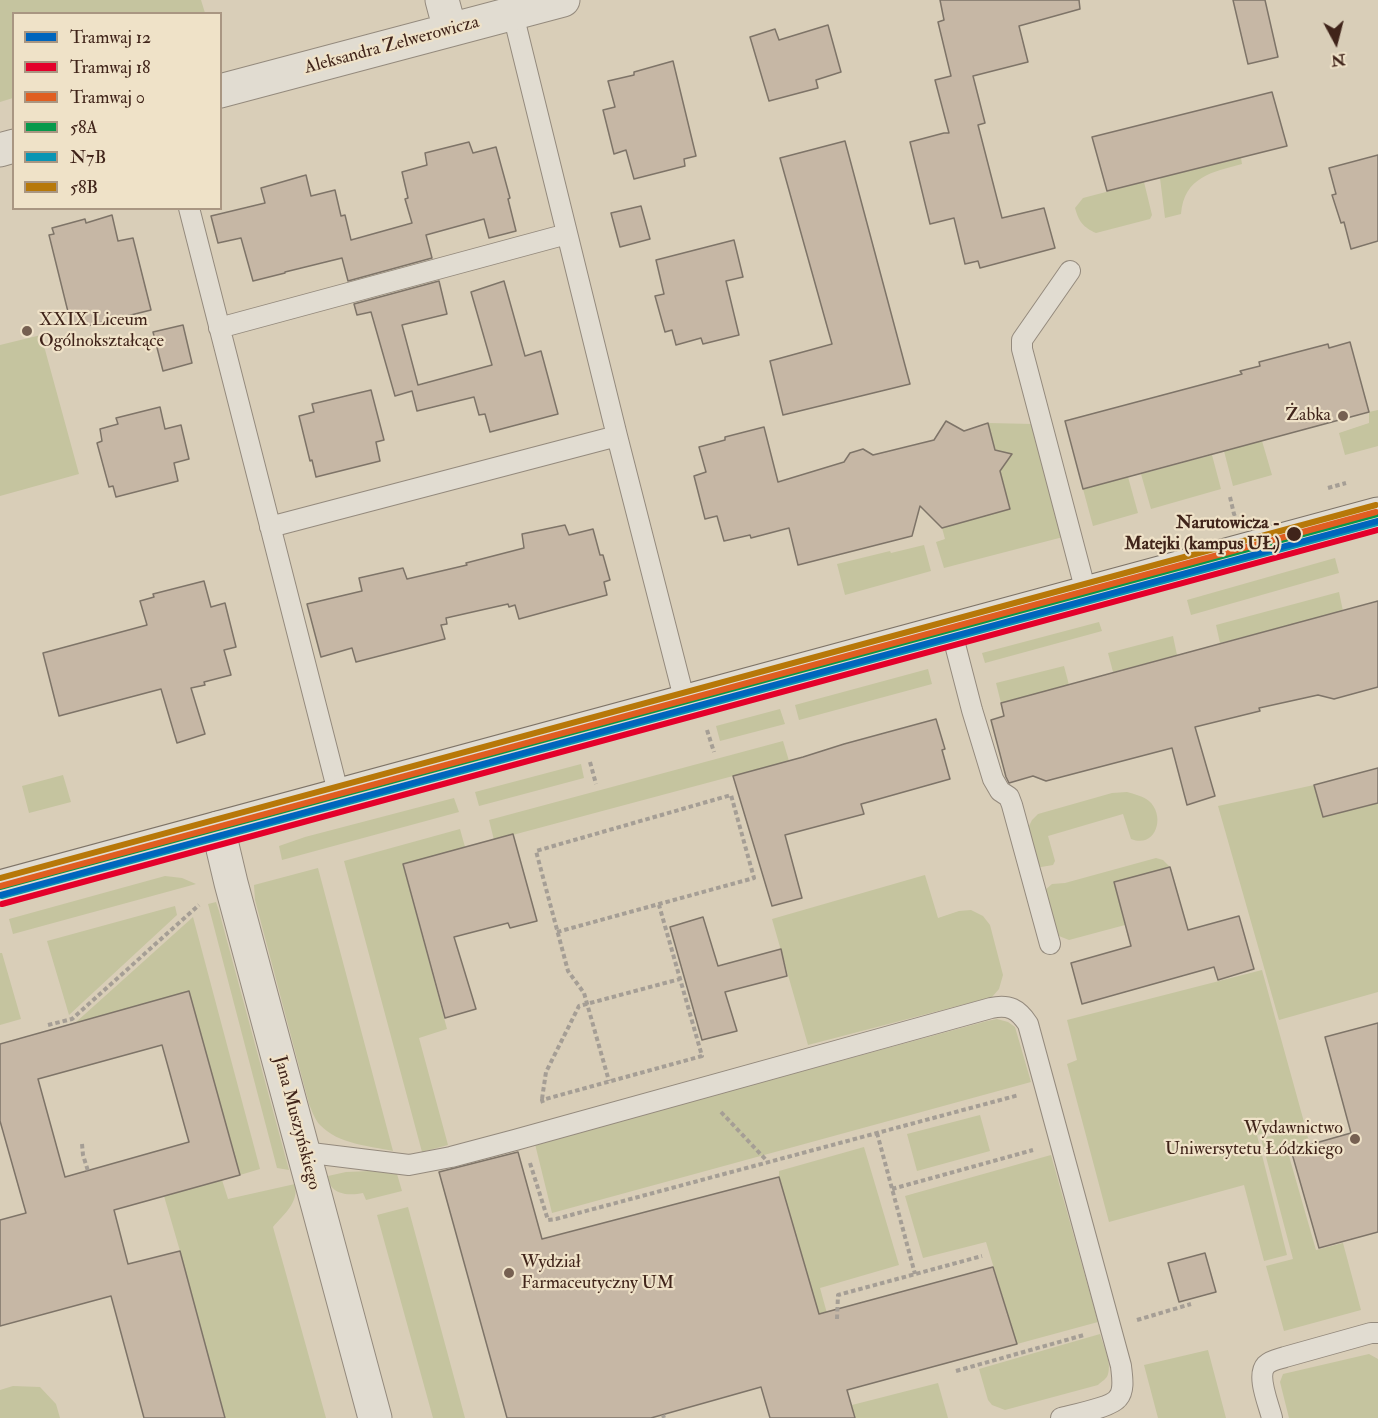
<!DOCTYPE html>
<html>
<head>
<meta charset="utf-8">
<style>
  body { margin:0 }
  #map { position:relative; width:1378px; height:1418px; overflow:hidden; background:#d9ceb8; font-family:"IM FELL Double Pica",serif }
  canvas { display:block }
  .legend { position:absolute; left:12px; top:12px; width:210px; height:198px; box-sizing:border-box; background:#efe2c8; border:2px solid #a99682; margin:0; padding:8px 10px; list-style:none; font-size:18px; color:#40241a }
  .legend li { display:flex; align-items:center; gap:12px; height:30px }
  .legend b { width:30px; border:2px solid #a99682 }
  .north { position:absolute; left:1306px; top:12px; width:60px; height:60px; -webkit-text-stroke:4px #efe2c8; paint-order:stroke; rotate:173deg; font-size:16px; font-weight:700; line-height:24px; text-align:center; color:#40241a }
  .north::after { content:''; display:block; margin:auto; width:21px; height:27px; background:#40241a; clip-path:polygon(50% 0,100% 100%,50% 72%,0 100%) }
</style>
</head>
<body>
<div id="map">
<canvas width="1378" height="1418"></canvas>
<ul class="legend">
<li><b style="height:8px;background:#0065bd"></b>Tramwaj 12</li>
<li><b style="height:8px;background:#e4002b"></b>Tramwaj 18</li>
<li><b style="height:8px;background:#e05e21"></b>Tramwaj 0</li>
<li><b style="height:8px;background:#06994c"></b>58A</li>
<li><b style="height:8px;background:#0a95b3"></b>N7B</li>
<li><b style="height:8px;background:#b77809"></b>58B</li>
</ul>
<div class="north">N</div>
</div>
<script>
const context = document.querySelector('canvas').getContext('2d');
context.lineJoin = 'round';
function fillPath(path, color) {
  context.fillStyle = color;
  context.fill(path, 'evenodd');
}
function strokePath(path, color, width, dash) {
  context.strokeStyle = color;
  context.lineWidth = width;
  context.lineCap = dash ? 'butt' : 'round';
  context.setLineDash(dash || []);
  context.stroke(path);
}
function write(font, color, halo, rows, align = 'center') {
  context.font = font + ' "IM FELL Double Pica",serif';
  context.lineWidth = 4.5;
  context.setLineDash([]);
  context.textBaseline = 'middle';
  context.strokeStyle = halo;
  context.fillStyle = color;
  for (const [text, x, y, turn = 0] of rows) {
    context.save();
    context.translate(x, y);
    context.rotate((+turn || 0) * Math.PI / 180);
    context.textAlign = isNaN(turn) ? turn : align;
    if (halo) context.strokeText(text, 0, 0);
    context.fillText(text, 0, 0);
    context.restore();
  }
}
fillPath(new Path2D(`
  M 0,0 L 201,0 L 205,13 L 14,14 L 13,98 L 0,102 Z
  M 1241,158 L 1242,164 C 1212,172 1184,177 1181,214 L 1165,218 L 1160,178 Z
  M 1144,182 L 1152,215 L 1150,219 L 1096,233 C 1083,227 1079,222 1075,208 L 1083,198 Z
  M 41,335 L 79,474 L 0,496 L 0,345 Z
  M 1378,410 L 1378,446 L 1345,455 L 1339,433 L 1369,423 L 1369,412 Z
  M 988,423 L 1033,424 L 1063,537 L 944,568 L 936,542 L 945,539 L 942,528 L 1010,508 L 1000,471 L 1005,464 L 1002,452 L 995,450 Z
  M 1262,441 L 1272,475 L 1233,486 L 1224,451 Z
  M 1212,455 L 1221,489 L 1151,509 L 1141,474 Z
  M 1128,477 L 1138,513 L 1093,526 L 1083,489 Z
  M 924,545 L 931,571 L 845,595 L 837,564 L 890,551 L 891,553 Z
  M 1335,558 L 1339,573 L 1191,615 L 1187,600 Z
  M 1339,592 L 1343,611 L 1220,643 L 1216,625 Z
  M 1099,622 L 1102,631 L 985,663 L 982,653 Z
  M 1173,636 L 1177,655 L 1113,672 L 1108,653 Z
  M 1064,666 L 1069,685 L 1001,703 L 996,683 Z
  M 928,669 L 932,684 L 799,720 L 795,705 Z
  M 780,709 L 785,724 L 720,741 L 716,726 Z
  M 783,741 L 789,761 L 494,840 L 489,820 Z
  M 581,764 L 584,778 L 479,806 L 475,792 Z
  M 63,775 L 71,802 L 29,813 L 22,786 Z
  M 1314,785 L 1323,817 L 1378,803 L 1378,992 L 1279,1020 L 1218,806 Z
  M 1127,792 C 1134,794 1143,796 1149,801 C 1166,816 1156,849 1131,839 L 1123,814 L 1048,836 L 1055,861 L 1053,865 L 1041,867 L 1036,866 L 1028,828 L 1032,820 L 1038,814 L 1112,793 Z
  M 454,798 L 459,812 L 282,860 L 279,846 L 305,837 Z
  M 460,829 L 465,847 L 403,865 L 447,1029 L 419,1038 L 448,1145 L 422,1152 L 344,861 Z
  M 1156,858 L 1163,860 L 1170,867 L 1114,882 L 1125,925 L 1069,940 L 1059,936 L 1054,933 L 1045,890 L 1052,884 L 1065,883 Z
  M 318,868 L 393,1151 C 369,1146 338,1144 320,1125 C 315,1120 312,1111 309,1104 L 255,900 L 254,885 Z
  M 925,875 L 938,918 L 959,911 L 971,910 L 983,916 L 990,925 L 1003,975 L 999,989 L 992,997 L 808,1045 L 772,919 Z
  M 165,876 L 182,878 L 196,884 L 13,934 L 9,919 Z
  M 216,902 L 219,911 L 289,1170 L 277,1168 L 208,904 Z
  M 175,906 L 177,915 L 69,1015 L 47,941 Z
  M 193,917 L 260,1169 L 240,1175 L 189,991 L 75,1023 Z
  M 0,953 L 2,953 L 21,1019 L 0,1025 Z
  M 1262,970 L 1304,1122 L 1257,1135 L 1287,1255 L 1264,1261 L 1244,1185 L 1109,1222 L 1067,1064 L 1077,1060 L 1067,1020 Z
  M 997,1019 L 1008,1022 L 1015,1027 L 1031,1082 L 552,1213 L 535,1144 L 987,1021 Z
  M 980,1115 L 990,1151 L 917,1171 L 907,1134 Z
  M 1305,1128 L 1309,1141 L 1287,1149 L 1316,1250 L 1343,1243 L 1361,1310 L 1284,1331 L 1266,1266 L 1293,1259 L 1261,1138 Z
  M 864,1147 L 899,1265 L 820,1288 L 828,1317 L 820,1319 L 779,1177 L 779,1171 Z
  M 1051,1155 L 1098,1322 L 1017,1344 L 986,1242 L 923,1258 L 905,1196 Z
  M 370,1171 L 397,1174 L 402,1191 L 366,1200 L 363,1193 C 353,1195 338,1196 331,1186 C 330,1185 328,1178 328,1176 L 346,1172 Z
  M 222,1180 L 228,1199 L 295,1184 C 299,1203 284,1214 273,1227 L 326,1418 L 225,1418 L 180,1251 L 164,1196 Z
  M 408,1207 L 465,1418 L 433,1418 L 377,1215 Z
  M 1100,1334 C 1103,1345 1112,1363 1108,1374 C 1107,1379 1102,1381 1098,1385 L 1005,1410 L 992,1405 L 988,1400 L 979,1369 Z
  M 1208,1350 L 1226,1418 L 1158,1418 L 1144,1365 Z
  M 1369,1354 L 1378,1359 L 1378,1418 L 1289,1418 L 1280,1382 L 1283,1374 Z
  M 938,1383 L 948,1418 L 855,1418 L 852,1405 Z
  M 13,1386 L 40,1387 L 56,1404 L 60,1418 L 0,1418 L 0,1390 Z`), '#c5c49f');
const building = new Path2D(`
  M 940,0 L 1079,0 L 1080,9 L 1019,26 L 1028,62 L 973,76 L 985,123 L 978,125 L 1002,218 L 1044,208 L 1055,248 L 980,268 L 978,261 L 965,264 L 954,218 L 930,224 L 910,142 L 944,133 L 949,133 L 935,80 L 951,76 L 938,22 L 944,20 Z
  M 1233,0 L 1265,0 L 1278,57 L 1248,64 Z
  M 828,25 L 841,72 L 816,80 L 818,88 L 769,101 L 750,37 L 775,29 L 779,40 Z
  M 673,61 L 696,156 L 684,159 L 685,166 L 634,179 L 626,150 L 614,154 L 603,110 L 615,107 L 608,81 L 634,75 L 634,72 Z
  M 1272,92 L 1287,146 L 1107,191 L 1092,137 Z
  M 845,141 L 910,384 L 783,415 L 770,361 L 832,344 L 780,158 Z
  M 469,142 L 473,153 L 496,147 L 510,198 L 508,199 L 516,231 L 489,238 L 484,219 L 426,235 L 432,258 L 348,281 L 342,258 L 285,272 L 285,273 L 253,281 L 241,238 L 218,243 L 211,216 L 265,203 L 261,188 L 306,175 L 311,196 L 335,190 L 341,216 L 345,215 L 351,240 L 412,223 L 405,199 L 408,198 L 402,172 L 427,165 L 425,153 Z
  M 1378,155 L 1378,241 L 1351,249 L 1344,222 L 1341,223 L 1332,195 L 1336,194 L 1329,168 Z
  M 641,206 L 650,239 L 620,247 L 611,213 Z
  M 112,215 L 118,241 L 133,238 L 151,310 L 87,326 L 85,320 L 71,324 L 49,235 L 54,234 L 52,228 L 85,219 L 86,223 Z
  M 734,240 L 743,277 L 726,281 L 739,335 L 703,344 L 701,338 L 676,345 L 672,330 L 665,332 L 655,296 L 664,294 L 656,260 Z
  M 439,281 L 447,314 L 402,325 L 418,385 L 492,365 L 471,292 L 504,281 L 525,356 L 541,351 L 558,414 L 490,432 L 485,414 L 479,415 L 474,397 L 417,411 L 412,391 L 395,396 L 371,312 L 357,315 L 354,304 Z
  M 183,325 L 192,363 L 163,371 L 153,332 Z
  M 1350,342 L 1369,412 L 1083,489 L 1065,421 L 1242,374 L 1240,371 L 1260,366 L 1259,362 L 1328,344 L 1329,348 Z
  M 371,390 L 384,440 L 376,442 L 380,461 L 316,477 L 312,460 L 310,461 L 299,416 L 314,412 L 312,404 Z
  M 160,407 L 165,429 L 181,425 L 189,459 L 174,463 L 178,481 L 116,497 L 113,486 L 109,487 L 97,443 L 102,441 L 100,429 L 118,424 L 116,418 Z
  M 946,421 L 964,431 L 988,423 L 995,450 L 1012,454 L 1000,471 L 1010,509 L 942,528 L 920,506 L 912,536 L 798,565 L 789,528 L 751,538 L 750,535 L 724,541 L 717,516 L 705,519 L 694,476 L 706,472 L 699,447 L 725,440 L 725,437 L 764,427 L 778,482 L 844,462 L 850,453 L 863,449 L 873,455 L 934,440 Z
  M 565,525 L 569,535 L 593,529 L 600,555 L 603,555 L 610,580 L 604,582 L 607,595 L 519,619 L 515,605 L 509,607 L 508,604 L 446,618 L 447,624 L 441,625 L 445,639 L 356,662 L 352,648 L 321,657 L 307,604 L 362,591 L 359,578 L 403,568 L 407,579 L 467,565 L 466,563 L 524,548 L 522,534 Z
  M 204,581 L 211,607 L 225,603 L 236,647 L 224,650 L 231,675 L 204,682 L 205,685 L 191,688 L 205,734 L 177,743 L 161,689 L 59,716 L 43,653 L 147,625 L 140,601 L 154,597 L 153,594 Z
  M 1378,601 L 1378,687 L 1334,699 L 1318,695 L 1259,708 L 1260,711 L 1195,727 L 1215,796 L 1187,805 L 1172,748 L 1046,781 L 1033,776 L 1009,783 L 1006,777 L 991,720 L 1004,716 L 1001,703 Z
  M 936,719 L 945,749 L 942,750 L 950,779 L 861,804 L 864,814 L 785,835 L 802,898 L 772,906 L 733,776 L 803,757 L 844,744 Z
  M 1378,768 L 1378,803 L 1323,817 L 1314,785 Z
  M 513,834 L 537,921 L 510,928 L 508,923 L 454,937 L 476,1009 L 445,1018 L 403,864 Z
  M 1170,867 L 1188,930 L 1239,916 L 1254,969 L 1218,980 L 1214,967 L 1082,1004 L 1071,963 L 1131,946 L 1114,882 Z
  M 703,917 L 718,966 L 781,949 L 787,976 L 725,992 L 737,1031 L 702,1040 L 670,927 Z
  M 189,991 L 240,1175 L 114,1210 L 128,1264 L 180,1251 L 225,1418 L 144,1418 L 111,1296 L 0,1326 L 0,1220 L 26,1213 L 0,1121 L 0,1044 ZM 162,1045 L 189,1142 L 65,1177 L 38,1079 Z
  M 1378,1023 L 1378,1232 L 1319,1248 L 1291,1150 L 1351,1133 L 1325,1037 Z
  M 518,1152 L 542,1239 L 779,1177 L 819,1314 L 993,1267 L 1017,1344 L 847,1390 L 855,1418 L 770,1418 L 761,1387 L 651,1418 L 507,1418 L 439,1172 Z
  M 1205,1253 L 1216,1292 L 1179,1302 L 1168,1263 Z`);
fillPath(building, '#c6b7a5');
strokePath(building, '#7e7468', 1.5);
const lane = new Path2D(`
  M 513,14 L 617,436 L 685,702
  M 189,208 L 339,796
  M 1070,271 L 1022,340 L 1022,349 L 1086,592
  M 219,328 L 567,234
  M 270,527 L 617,436
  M 951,629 L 972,710 L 993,779 L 1000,791 L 1009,797 L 1012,805 L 1050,944
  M 303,1152 L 409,1165 L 451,1157 L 515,1140 L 991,1008 C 1009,1004 1018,1009 1028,1024 L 1121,1366 C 1122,1376 1125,1390 1118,1398 C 1112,1407 1072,1415 1061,1418
  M 1272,1418 C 1269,1405 1256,1376 1266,1365 C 1271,1360 1279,1359 1285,1357 L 1371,1333 L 1378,1333`);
const street = new Path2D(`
  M 442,0 L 450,30
  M 220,91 L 563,0
  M 0,150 L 14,146
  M 218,828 L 231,883 L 375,1418`);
const secondary = new Path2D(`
  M 0,887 C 459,763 918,637 1378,514`);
strokePath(lane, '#948a7d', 22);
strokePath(street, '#948a7d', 35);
strokePath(secondary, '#7e7468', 35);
strokePath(new Path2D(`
  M 1328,488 L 1346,483
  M 1230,497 L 1234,514 L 1237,513
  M 707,730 L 714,752
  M 590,762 L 596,784
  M 557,932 L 754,878 L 731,795 L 536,851 L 568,971 L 584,993 L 609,1081
  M 48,1025 L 72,1019 L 199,905
  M 542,1099 L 546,1072 L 579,1006 L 680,979
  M 543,1103 L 542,1100 L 702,1056 L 659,905
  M 721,1112 L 768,1162
  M 877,1133 L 915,1274
  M 82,1144 L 83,1155 L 88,1171
  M 530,1163 L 548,1220 L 556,1219 L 1019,1095
  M 892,1189 L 1033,1150
  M 837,1319 L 838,1295 L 982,1256
  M 1137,1320 L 1191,1304
  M 956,1371 L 1084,1335
  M 663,1415 L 664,1418`), '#a59e95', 4, [4.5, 3]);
strokePath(lane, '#e1dcd1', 20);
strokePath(street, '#e1dcd1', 33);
strokePath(secondary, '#e1dcd1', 33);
strokePath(new Path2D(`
  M 0,887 L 1378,514`), '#06994c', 6);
strokePath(new Path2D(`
  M 2,896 L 1378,523`), '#0a95b3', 6);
strokePath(new Path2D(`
  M 0,878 L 1376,505`), '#b77809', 6);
strokePath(new Path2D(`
  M 0,895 L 1378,521`), '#0065bd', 6);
strokePath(new Path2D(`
  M 2,904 L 1378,530`), '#e4002b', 6);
strokePath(new Path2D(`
  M 0,886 L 1376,512`), '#e05e21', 6);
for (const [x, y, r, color] of [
  [27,331,6,"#766051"],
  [1343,416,6,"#766051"],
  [1294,534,8,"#40241a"],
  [1355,1139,6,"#766051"],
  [509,1273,6,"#766051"]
]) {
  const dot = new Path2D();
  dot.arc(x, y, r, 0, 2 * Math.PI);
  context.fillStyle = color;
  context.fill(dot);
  strokePath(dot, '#efe2c8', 2);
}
write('18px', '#40241a', '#efe2c8', [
  ["Aleksandra Zelwerowicza",392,46,-15],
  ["Jana Muszyńskiego",296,1123,75]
]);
write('18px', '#40241a', '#efe2c8', [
  ["XXIX Liceum",39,321],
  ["Ogólnokształcące",39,342],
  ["Żabka",1331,416,"right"],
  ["Wydawnictwo",1343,1129,"right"],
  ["Uniwersytetu Łódzkiego",1343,1150,"right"],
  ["Wydział",521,1263],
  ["Farmaceutyczny UM",521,1284]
], 'left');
write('bold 18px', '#40241a', '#efe2c8', [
  ["Narutowicza -",1280,524],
  ["Matejki (kampus UŁ)",1280,545]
], 'right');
</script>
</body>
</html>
